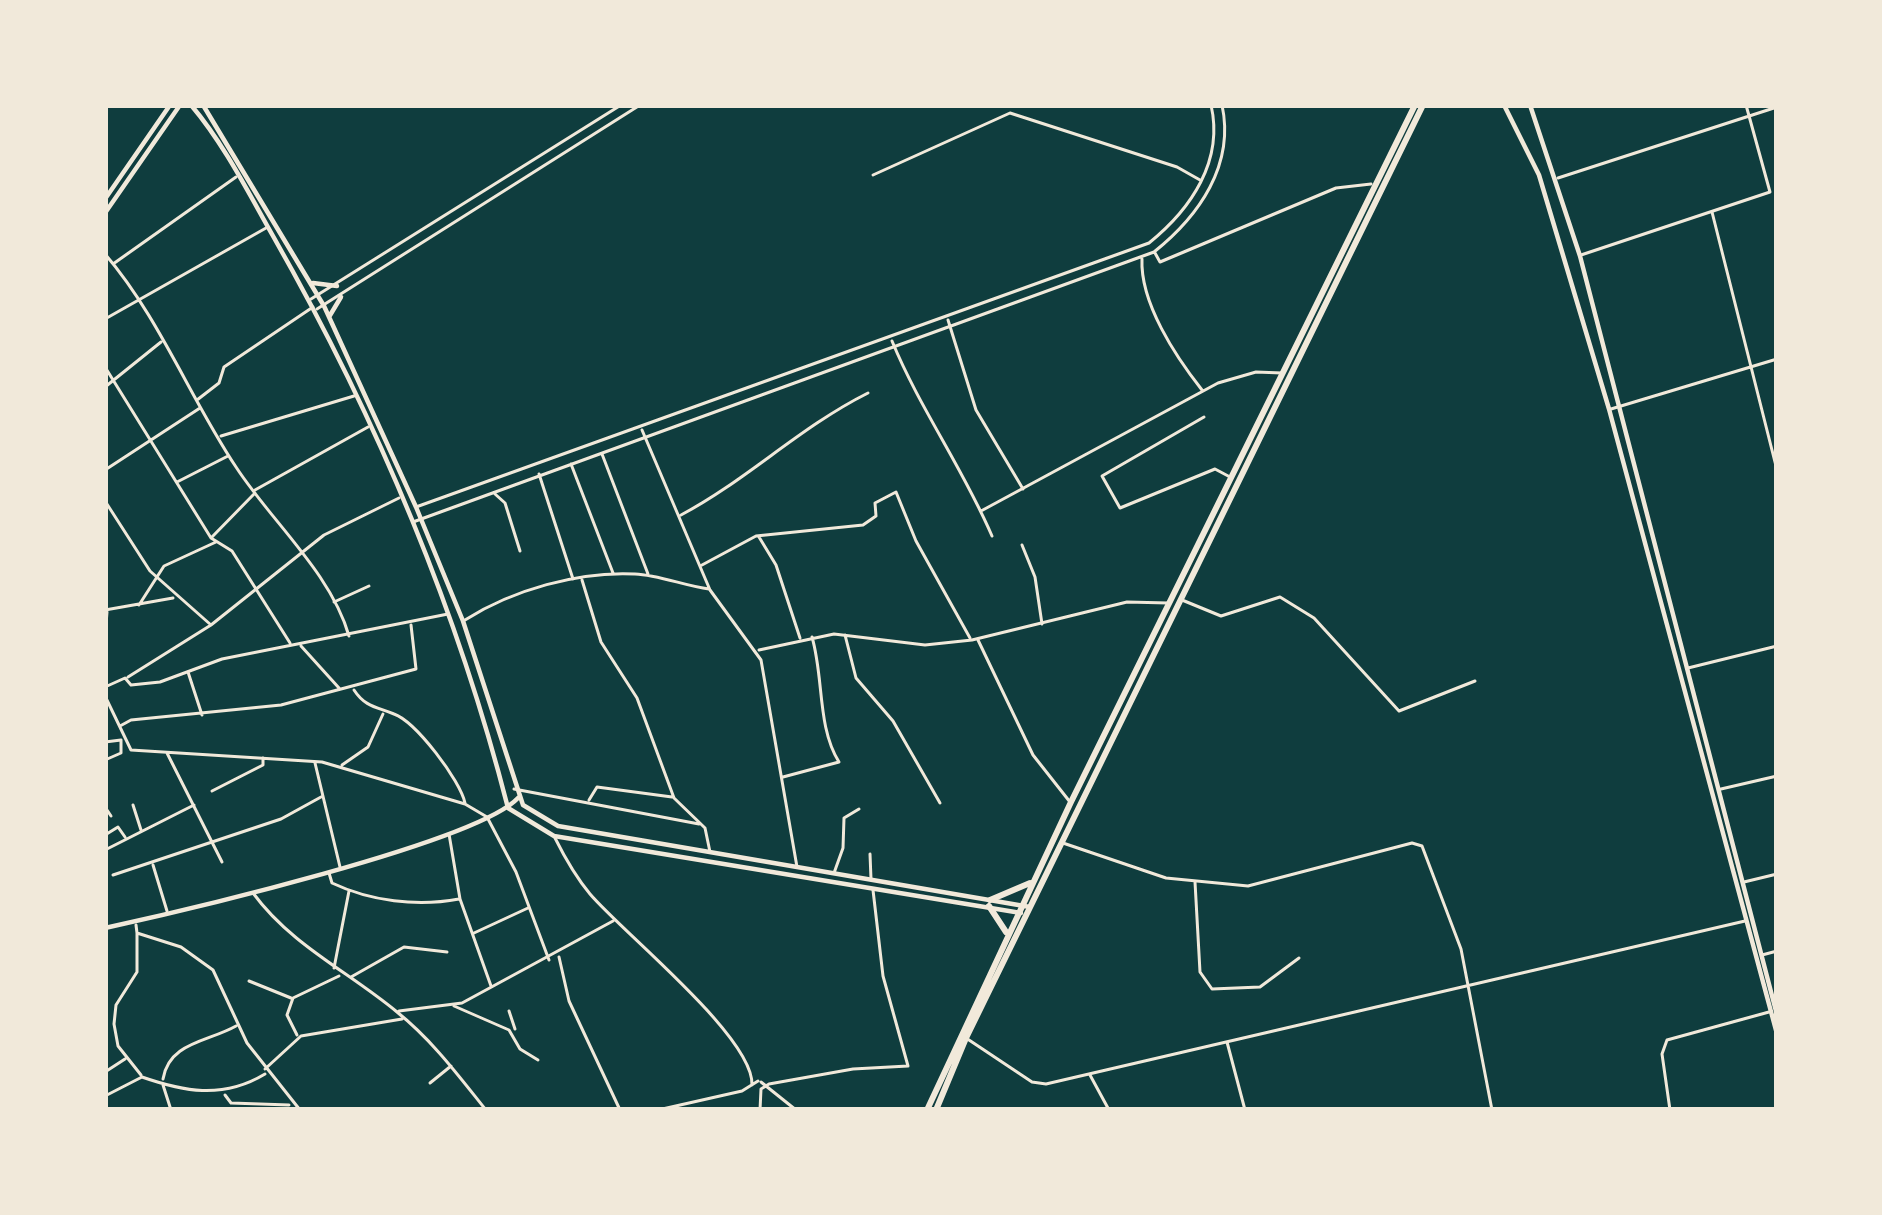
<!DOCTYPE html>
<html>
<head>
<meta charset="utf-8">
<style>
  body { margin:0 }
  #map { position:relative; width:1882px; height:1215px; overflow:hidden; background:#0f3d3e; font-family:Quicksand,sans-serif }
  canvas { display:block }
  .frame { position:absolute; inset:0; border:108px solid #f1e9da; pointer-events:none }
</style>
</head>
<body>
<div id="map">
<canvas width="1882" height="1215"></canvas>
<div class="frame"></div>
</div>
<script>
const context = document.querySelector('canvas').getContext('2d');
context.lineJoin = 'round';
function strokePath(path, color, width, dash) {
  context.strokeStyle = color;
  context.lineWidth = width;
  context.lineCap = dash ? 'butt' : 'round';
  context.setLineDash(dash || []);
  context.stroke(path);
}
strokePath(new Path2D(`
  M 873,175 L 1010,113 L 1177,167 L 1200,180
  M 1558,178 L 1777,107
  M 1712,212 L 1777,470
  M 1155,253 L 1160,262 L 1336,188 L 1371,184
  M 105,254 C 159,317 190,398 236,467 C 271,521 331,573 349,636
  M 1581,255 L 1770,192 L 1746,105
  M 1142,259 C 1140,303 1176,357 1202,390
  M 113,264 L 236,177
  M 311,299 L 621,105
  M 317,309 L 640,105
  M 105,319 L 266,228
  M 948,320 L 976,410 L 1023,489
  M 892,341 C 920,409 963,468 992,536
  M 105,367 L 211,538 L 232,551 L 290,643
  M 105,387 L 161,342
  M 197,400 L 219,383 L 224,367 L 313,307
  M 1611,409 L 1777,359
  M 1204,417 L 1102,476 L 1120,508 L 1215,469 L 1230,477
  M 642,430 L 710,590 L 761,660 L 797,867
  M 221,436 L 354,396
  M 602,454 L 648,574
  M 571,464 L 613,573
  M 105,470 L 200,408
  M 539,474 L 573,579
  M 177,482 L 228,456
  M 255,490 L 368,427
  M 495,494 L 505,503 L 520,551
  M 105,501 L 150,571 L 211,625
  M 416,507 L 1149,243 C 1191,209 1224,161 1211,105
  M 981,511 L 1218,383 L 1256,372 L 1282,373
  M 681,515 C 747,480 800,427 868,393
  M 413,522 L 1154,252 C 1199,216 1235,165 1222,105
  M 759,537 L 776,565 L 800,638
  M 211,538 L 255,493
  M 1022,545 L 1035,577 L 1042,624
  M 702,565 L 756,536 L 863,525 L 876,516 L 875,503 L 896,492 L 916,541 L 970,638
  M 582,580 L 601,642 L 637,698 L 674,798 L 705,828 L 710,852
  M 1182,600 L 1221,616 L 1280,597 L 1314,618 L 1399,711 L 1475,681
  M 334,602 L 369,586
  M 139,605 L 164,566 L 216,542
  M 105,610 L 173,598
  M 465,620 C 512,590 579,571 635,574 C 659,575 685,586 709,589
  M 845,635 L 856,678 L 893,721 L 940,803
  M 105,637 L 107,612
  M 978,640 L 1033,755 L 1070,802
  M 301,646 L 339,688
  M 759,650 L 834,634 L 925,645 L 972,640 L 1127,602 L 1168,603
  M 1688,668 L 1777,646
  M 188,672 L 202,715
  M 128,677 L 211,625 L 324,535 L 399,498
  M 105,687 L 125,678 L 131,685 L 160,682 L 222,659 L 448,614
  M 354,690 C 365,707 377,707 394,714 C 416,722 460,780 465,803
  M 105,696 L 131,750 L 322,762 L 465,804 L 487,817 L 516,872 L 549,960
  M 120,726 L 131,720 L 281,705 L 416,669 L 411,625
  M 105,742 L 121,740 L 121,753 L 105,760
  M 167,753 L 222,862
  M 315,763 L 340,867
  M 342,765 L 368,747 L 383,714
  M 783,777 L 839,762 C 817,727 824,678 812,637
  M 514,789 L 699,824
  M 1721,789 L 1777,776
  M 212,791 L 263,765 L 263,758
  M 589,800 L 597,787 L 672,797
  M 133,805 L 141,830
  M 105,807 L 111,816
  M 449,834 L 460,899 L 491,986
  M 105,835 L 118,827 L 125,837
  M 555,838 C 565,858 575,876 590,894 C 623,933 754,1037 752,1085
  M 1063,843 L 1166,878 L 1248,886 L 1412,843 L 1422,846 L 1461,949 L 1492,1110
  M 105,850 L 194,805
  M 870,854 L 871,879
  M 153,865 L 167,911
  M 329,873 L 332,883 C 370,901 417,907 459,899
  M 834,873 L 843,848 L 844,818 L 859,809
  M 113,875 L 281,819 L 321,797
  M 1195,882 L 1200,972 L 1212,989 L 1260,987 L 1299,958
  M 1744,882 L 1777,874
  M 253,893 C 291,945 349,972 397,1012 C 432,1040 458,1075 486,1110
  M 136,925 L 137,933 L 181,947 L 213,970 L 247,1043 L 300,1110
  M 137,933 L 137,972 L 116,1005 L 114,1024 L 118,1046 L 141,1075
  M 474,933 L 528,908
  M 1762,955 L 1777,951
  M 559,957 L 569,1001 L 620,1110
  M 334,968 L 349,891
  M 351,977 L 404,947 L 447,952
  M 249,981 L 291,998
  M 454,1006 L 509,1030 L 520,1049 L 538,1060
  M 399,1011 L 462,1003 L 613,921
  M 509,1011 L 515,1029
  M 297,1035 L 287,1015 L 293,998 L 339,976
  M 966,1038 L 1032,1082 L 1046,1084 L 1745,921
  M 1227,1042 L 1245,1110
  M 265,1069 L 301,1036 L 402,1019
  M 105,1072 L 125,1059
  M 1090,1075 L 1109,1110
  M 163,1079 C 169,1042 208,1042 236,1026
  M 761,1082 L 796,1110
  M 430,1083 L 451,1066
  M 163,1085 L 171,1110
  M 225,1095 L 231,1103 L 289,1105
  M 105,1096 L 142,1077 C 182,1091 222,1100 265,1074
  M 658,1110 L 742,1091 L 758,1081
  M 760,1110 L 761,1089 L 769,1084 L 853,1069 L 908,1066 L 883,976 L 873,890
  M 1670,1110 L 1662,1054 L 1667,1040 L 1769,1012`), '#f1e9da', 3);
strokePath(new Path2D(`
  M 105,928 C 178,912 476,843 518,798`), '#f1e9da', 4.5);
strokePath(new Path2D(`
  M 191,105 C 224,144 248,192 273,236 C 375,415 457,609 508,808 L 554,836 L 1021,913
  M 203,105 L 324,306 L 416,507 L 463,621 L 523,805 L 558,826 L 1030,907
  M 1504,105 L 1539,175 L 1609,409 L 1777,1034
  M 1530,105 L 1580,256 L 1777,1015
  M 105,199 L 170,105
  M 105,213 L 180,105
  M 313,283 L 337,286
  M 329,317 L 341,297`), '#f1e9da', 4.5);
strokePath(new Path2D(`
  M 990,900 L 1030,883
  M 989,906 L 1006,932
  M 927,1110 L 1071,802 L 1415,105
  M 936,1110 L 966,1038 L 1423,105`), '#f1e9da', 6);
</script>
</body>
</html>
